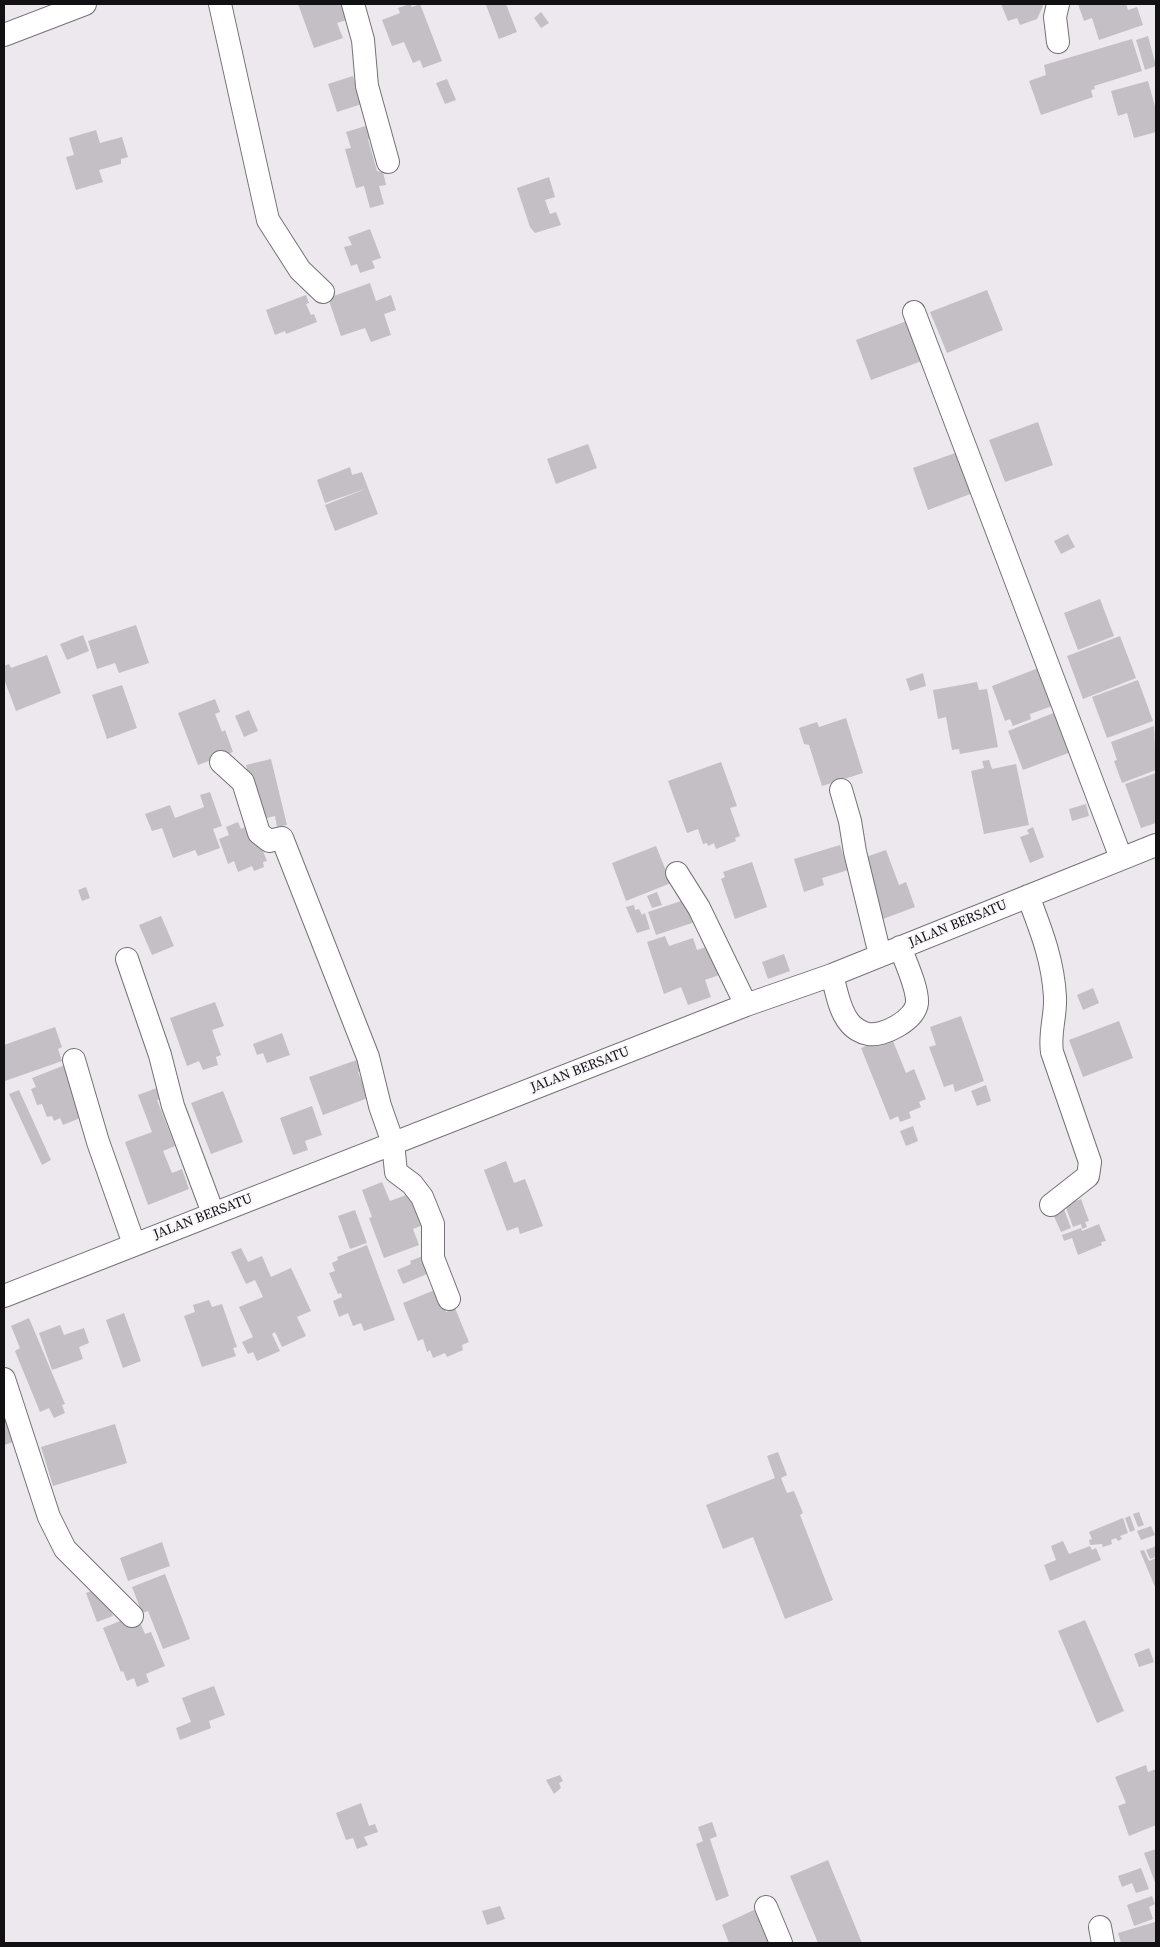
<!DOCTYPE html>
<html>
<head>
<meta charset="utf-8">
<style>
  body { margin:0 }
  #map { position:relative; width:1160px; height:1947px; overflow:hidden; background:#ece8ee; font-family:"Source Serif 4",serif }
  canvas { display:block }
  .frame { position:absolute; inset:0; border:5px solid #111012; pointer-events:none }
</style>
</head>
<body>
<div id="map">
<canvas width="1160" height="1947"></canvas>
<div class="frame"></div>
</div>
<script>
const context = document.querySelector('canvas').getContext('2d');
context.lineJoin = 'round';
function fillPath(path, color) {
  context.fillStyle = color;
  context.fill(path, 'evenodd');
}
function strokePath(path, color, width, dash) {
  context.strokeStyle = color;
  context.lineWidth = width;
  context.lineCap = dash ? 'butt' : 'round';
  context.setLineDash(dash || []);
  context.stroke(path);
}
function write(font, color, halo, rows, align = 'center') {
  context.font = font + ' "Source Serif 4",serif';
  context.lineWidth = 4;
  context.setLineDash([]);
  context.textBaseline = 'middle';
  context.strokeStyle = halo;
  context.fillStyle = color;
  for (const [text, x, y, turn = 0] of rows) {
    context.save();
    context.translate(x, y);
    context.rotate((+turn || 0) * Math.PI / 180);
    context.textAlign = isNaN(turn) ? turn : align;
    if (halo) context.strokeText(text, 0, 0);
    context.fillText(text, 0, 0);
    context.restore();
  }
}
fillPath(new Path2D(`
  M 298,4 L 348,4 L 353,18 L 337,23 L 343,38 L 314,48 Z
  M 410,4 L 412,7 L 420,4 L 442,61 L 423,68 L 420,60 L 413,63 L 404,42 L 392,46 L 382,20 L 400,13 L 398,8 Z
  M 491,4 L 506,4 L 517,32 L 499,39 L 486,5 Z
  M 1001,4 L 1042,4 L 1043,6 L 1037,19 L 1020,25 L 1017,18 L 1008,21 Z
  M 1078,4 L 1126,4 L 1128,10 L 1137,7 L 1143,25 L 1099,40 L 1092,18 L 1084,21 Z
  M 541,12 L 549,23 L 541,28 L 534,18 Z
  M 1148,36 L 1156,66 L 1145,70 L 1136,40 Z
  M 1132,39 L 1142,71 L 1094,86 L 1095,89 L 1091,90 L 1093,97 L 1041,115 L 1029,81 L 1046,75 L 1044,65 Z
  M 353,76 L 362,104 L 337,112 L 328,84 Z
  M 447,79 L 456,100 L 445,104 L 436,83 Z
  M 1148,81 L 1156,110 L 1156,132 L 1134,138 L 1127,113 L 1118,116 L 1111,91 Z
  M 372,124 L 375,137 L 368,139 L 377,171 L 383,172 L 386,185 L 379,186 L 384,204 L 370,208 L 364,186 L 356,188 L 345,149 L 351,148 L 346,132 Z
  M 96,130 L 100,143 L 122,137 L 128,157 L 121,159 L 121,164 L 99,170 L 103,182 L 76,190 L 66,157 L 74,155 L 69,138 Z
  M 549,177 L 555,197 L 545,200 L 550,214 L 556,212 L 561,225 L 535,233 L 530,227 L 517,188 Z
  M 370,229 L 381,258 L 372,261 L 375,268 L 360,273 L 357,264 L 351,266 L 344,247 L 352,245 L 348,237 Z
  M 370,283 L 376,301 L 391,295 L 396,310 L 384,314 L 391,335 L 371,342 L 365,328 L 341,336 L 328,298 Z
  M 987,290 L 1003,330 L 947,353 L 930,312 Z
  M 306,295 L 309,303 L 306,304 L 311,315 L 314,314 L 317,322 L 286,334 L 285,331 L 275,335 L 266,310 Z
  M 912,319 L 927,359 L 871,380 L 856,340 Z
  M 1038,422 L 1053,465 L 1005,482 L 989,440 Z
  M 588,444 L 597,468 L 556,484 L 547,459 Z
  M 958,452 L 973,493 L 928,510 L 913,468 Z
  M 350,467 L 352,475 L 362,472 L 368,488 L 325,503 L 317,480 Z
  M 368,488 L 378,514 L 335,531 L 325,505 Z
  M 1068,534 L 1075,547 L 1061,554 L 1054,541 Z
  M 1100,599 L 1114,636 L 1078,650 L 1064,613 Z
  M 136,625 L 149,663 L 119,673 L 115,663 L 97,669 L 88,641 Z
  M 83,635 L 89,651 L 67,660 L 60,644 Z
  M 1120,636 L 1136,678 L 1083,699 L 1067,656 Z
  M 47,655 L 61,693 L 16,711 L 4,679 L 4,666 L 9,664 L 11,668 Z
  M 1041,667 L 1055,705 L 1030,714 L 1031,719 L 1013,726 L 1010,719 L 1005,721 L 992,686 Z
  M 923,673 L 926,686 L 910,691 L 906,679 Z
  M 1138,680 L 1153,721 L 1107,738 L 1092,697 Z
  M 977,682 L 979,690 L 987,689 L 998,747 L 960,754 L 959,749 L 952,750 L 946,717 L 938,719 L 933,690 Z
  M 122,685 L 137,728 L 107,739 L 92,695 Z
  M 215,699 L 220,712 L 215,714 L 222,732 L 225,730 L 233,752 L 198,765 L 178,713 Z
  M 249,710 L 258,731 L 244,737 L 235,716 Z
  M 1056,712 L 1071,752 L 1023,770 L 1008,731 Z
  M 846,718 L 863,773 L 822,786 L 809,745 L 804,744 L 799,728 L 817,722 L 819,727 Z
  M 1154,726 L 1156,770 L 1122,783 L 1114,761 L 1117,760 L 1111,742 Z
  M 271,759 L 287,825 L 277,827 L 275,816 L 259,820 L 246,765 Z
  M 989,760 L 992,769 L 1016,764 L 1029,825 L 984,834 L 971,771 L 984,768 L 982,761 Z
  M 721,762 L 737,806 L 730,808 L 740,836 L 735,838 L 736,841 L 716,849 L 714,843 L 708,846 L 707,843 L 703,844 L 698,829 L 687,833 L 668,781 Z
  M 1156,773 L 1156,823 L 1141,828 L 1125,784 Z
  M 210,792 L 222,826 L 213,829 L 220,848 L 198,856 L 195,850 L 173,858 L 162,828 L 152,831 L 145,814 L 170,805 L 175,818 L 204,807 L 200,795 Z
  M 1086,804 L 1089,816 L 1072,821 L 1069,809 Z
  M 238,822 L 241,829 L 250,825 L 256,834 L 267,861 L 263,862 L 264,867 L 254,871 L 252,866 L 238,872 L 234,861 L 228,864 L 219,839 L 229,835 L 226,827 Z
  M 1033,827 L 1044,857 L 1030,863 L 1020,837 L 1029,834 L 1027,830 Z
  M 840,845 L 848,870 L 822,878 L 824,885 L 804,892 L 794,859 Z
  M 656,846 L 671,883 L 626,901 L 612,863 Z
  M 886,850 L 899,885 L 906,882 L 915,907 L 883,919 L 864,867 L 866,857 Z
  M 752,862 L 767,907 L 735,919 L 721,879 L 725,877 L 723,872 Z
  M 86,887 L 90,898 L 82,901 L 78,890 Z
  M 657,892 L 662,905 L 652,908 L 647,896 Z
  M 687,899 L 695,922 L 656,935 L 648,912 Z
  M 634,905 L 635,910 L 639,909 L 642,915 L 645,913 L 650,929 L 637,933 L 626,907 Z
  M 161,916 L 174,946 L 152,955 L 139,925 Z
  M 665,936 L 669,946 L 693,938 L 697,950 L 715,944 L 725,973 L 705,980 L 711,997 L 688,1005 L 681,987 L 664,994 L 647,942 Z
  M 784,954 L 790,971 L 768,979 L 762,962 Z
  M 1093,988 L 1099,1003 L 1083,1010 L 1077,995 Z
  M 215,1002 L 224,1026 L 212,1030 L 221,1055 L 216,1057 L 218,1065 L 203,1070 L 199,1061 L 187,1066 L 170,1018 Z
  M 961,1016 L 984,1081 L 955,1092 L 953,1084 L 944,1087 L 929,1047 L 936,1045 L 930,1027 Z
  M 1119,1021 L 1133,1058 L 1083,1077 L 1069,1040 Z
  M 55,1027 L 62,1047 L 58,1049 L 62,1061 L 5,1081 L 4,1045 Z
  M 282,1033 L 290,1055 L 267,1063 L 263,1053 L 257,1055 L 253,1044 Z
  M 891,1036 L 906,1073 L 914,1069 L 926,1099 L 919,1102 L 921,1107 L 909,1112 L 911,1118 L 900,1122 L 898,1116 L 890,1120 L 861,1048 Z
  M 362,1058 L 367,1069 L 358,1072 L 362,1082 L 367,1081 L 373,1096 L 323,1115 L 309,1077 Z
  M 65,1065 L 85,1116 L 63,1125 L 60,1118 L 54,1121 L 52,1116 L 47,1117 L 42,1104 L 37,1105 L 31,1089 L 36,1087 L 32,1078 Z
  M 986,1085 L 991,1101 L 977,1106 L 971,1091 Z
  M 162,1086 L 166,1097 L 157,1100 L 175,1146 L 163,1151 L 172,1173 L 182,1169 L 189,1189 L 148,1205 L 125,1142 L 152,1132 L 138,1095 Z
  M 19,1090 L 51,1160 L 42,1165 L 9,1094 Z
  M 223,1091 L 243,1142 L 211,1154 L 191,1103 Z
  M 312,1106 L 322,1135 L 305,1141 L 308,1150 L 293,1155 L 280,1118 Z
  M 913,1126 L 918,1141 L 906,1146 L 900,1131 Z
  M 506,1161 L 514,1183 L 525,1179 L 543,1226 L 520,1234 L 518,1227 L 507,1231 L 484,1170 Z
  M 382,1182 L 390,1201 L 414,1192 L 426,1224 L 413,1229 L 419,1245 L 384,1258 L 369,1218 L 372,1217 L 362,1190 Z
  M 1081,1199 L 1089,1221 L 1085,1222 L 1087,1227 L 1082,1229 L 1081,1224 L 1073,1227 L 1065,1205 Z
  M 1064,1209 L 1071,1228 L 1061,1232 L 1053,1214 Z
  M 355,1210 L 367,1243 L 350,1249 L 338,1216 Z
  M 1099,1224 L 1106,1241 L 1101,1242 L 1102,1245 L 1078,1255 L 1072,1238 L 1064,1241 L 1062,1235 L 1081,1228 L 1082,1231 Z
  M 367,1245 L 395,1320 L 364,1331 L 361,1323 L 353,1326 L 348,1313 L 339,1317 L 333,1301 L 342,1297 L 341,1293 L 338,1294 L 329,1273 L 335,1271 L 332,1263 L 338,1260 L 337,1257 Z
  M 241,1248 L 248,1262 L 262,1256 L 271,1277 L 291,1268 L 311,1311 L 297,1317 L 306,1336 L 282,1347 L 275,1332 L 272,1334 L 280,1351 L 257,1361 L 253,1352 L 248,1354 L 242,1342 L 253,1337 L 239,1307 L 263,1297 L 255,1280 L 246,1284 L 231,1252 Z
  M 425,1255 L 432,1272 L 403,1284 L 397,1270 L 411,1264 L 410,1261 Z
  M 437,1289 L 446,1312 L 455,1308 L 469,1342 L 462,1345 L 463,1350 L 447,1357 L 445,1353 L 433,1358 L 430,1350 L 427,1352 L 423,1339 L 418,1341 L 403,1303 Z
  M 209,1300 L 212,1307 L 222,1304 L 237,1347 L 233,1348 L 236,1356 L 202,1367 L 184,1316 L 195,1312 L 193,1305 Z
  M 124,1313 L 141,1361 L 123,1368 L 106,1320 Z
  M 29,1318 L 65,1404 L 62,1405 L 65,1413 L 54,1418 L 49,1408 L 40,1412 L 15,1351 L 20,1348 L 11,1326 Z
  M 60,1325 L 64,1335 L 84,1328 L 89,1343 L 79,1347 L 83,1359 L 52,1370 L 39,1333 Z
  M 4,1407 L 16,1441 L 4,1445 Z
  M 115,1424 L 127,1463 L 53,1486 L 41,1447 Z
  M 778,1452 L 787,1475 L 781,1478 L 787,1493 L 794,1491 L 803,1513 L 800,1515 L 833,1600 L 785,1619 L 753,1537 L 723,1549 L 706,1505 L 775,1478 L 767,1456 Z
  M 1139,1512 L 1144,1525 L 1138,1527 L 1133,1514 Z
  M 1130,1516 L 1135,1530 L 1130,1532 L 1125,1518 Z
  M 1123,1518 L 1128,1533 L 1120,1536 L 1122,1539 L 1118,1541 L 1116,1538 L 1111,1540 L 1112,1544 L 1103,1547 L 1102,1544 L 1090,1545 L 1089,1540 L 1092,1539 L 1089,1532 Z
  M 1151,1526 L 1155,1535 L 1141,1540 L 1137,1531 Z
  M 1063,1541 L 1069,1554 L 1090,1546 L 1092,1550 L 1096,1548 L 1101,1560 L 1050,1581 L 1044,1565 L 1056,1560 L 1051,1546 Z
  M 162,1542 L 170,1566 L 128,1581 L 120,1558 Z
  M 1156,1546 L 1156,1557 L 1150,1559 L 1146,1550 Z
  M 1144,1550 L 1149,1561 L 1156,1558 L 1155,1587 L 1140,1551 Z
  M 165,1574 L 190,1639 L 163,1649 L 148,1611 L 142,1613 L 132,1587 Z
  M 101,1587 L 113,1616 L 97,1622 L 86,1593 Z
  M 132,1616 L 139,1620 L 145,1634 L 151,1632 L 165,1666 L 146,1674 L 149,1682 L 137,1687 L 134,1678 L 127,1681 L 123,1671 L 121,1672 L 103,1628 Z
  M 1085,1620 L 1124,1711 L 1097,1723 L 1058,1631 Z
  M 1149,1648 L 1154,1662 L 1139,1667 L 1134,1654 Z
  M 214,1686 L 225,1715 L 209,1721 L 211,1728 L 180,1740 L 176,1728 L 191,1722 L 182,1698 Z
  M 1146,1765 L 1148,1772 L 1156,1769 L 1156,1825 L 1129,1836 L 1118,1806 L 1126,1803 L 1115,1777 Z
  M 560,1775 L 563,1781 L 559,1783 L 561,1788 L 554,1794 L 546,1780 Z
  M 361,1803 L 369,1826 L 375,1824 L 378,1832 L 364,1837 L 368,1845 L 357,1849 L 353,1838 L 346,1840 L 336,1813 Z
  M 712,1822 L 717,1836 L 710,1839 L 729,1896 L 716,1901 L 696,1844 L 703,1841 L 698,1827 Z
  M 1156,1849 L 1156,1885 L 1144,1853 Z
  M 828,1860 L 862,1943 L 818,1943 L 790,1876 Z
  M 1141,1868 L 1149,1889 L 1136,1893 L 1132,1883 L 1122,1887 L 1118,1876 Z
  M 1152,1896 L 1155,1904 L 1149,1907 L 1153,1919 L 1134,1926 L 1127,1905 Z
  M 500,1906 L 505,1919 L 487,1925 L 482,1911 Z
  M 758,1908 L 772,1943 L 729,1943 L 722,1925 Z
  M 1155,1922 L 1156,1943 L 1121,1943 L 1118,1933 Z`), '#c3bfc5');
const minor = new Path2D(`
  M 220,4 L 268,220 L 300,270 L 323,292
  M 353,4 L 363,40 L 367,86 L 388,162
  M 4,35 L 85,4
  M 1058,42 L 1055,17 L 1058,4
  M 914,312 L 1121,858
  M 221,762 L 243,782 L 259,833 L 269,841 L 282,838 L 368,1057 L 380,1106 L 393,1143 L 396,1172 L 412,1184 L 422,1197 L 433,1224 L 433,1258 L 449,1299
  M 841,790 L 850,821 L 855,852 L 880,955
  M 677,873 L 699,908 L 746,1005
  M 1028,896 C 1041,930 1053,960 1055,997 C 1056,1016 1049,1033 1052,1052 L 1090,1162 L 1088,1176 L 1051,1205
  M 127,959 L 160,1055 L 173,1106 L 213,1213
  M 832,975 C 836,989 839,1010 849,1022 C 853,1028 862,1033 868,1034 C 883,1037 915,1020 917,1003 C 918,988 905,961 900,947
  M 74,1060 L 98,1142 L 134,1244
  M 4,1296 L 746,1005 L 832,975 L 1156,845
  M 4,1379 L 49,1517 L 65,1549 L 132,1616
  M 766,1907 L 781,1943
  M 1100,1927 L 1103,1943`);
strokePath(minor, '#757177', 24);
strokePath(minor, '#fff', 22);
write('14px', '#111012', '#f9f6fc', [
  ["JALAN BERSATU",958,924,-22],
  ["JALAN BERSATU",580,1070,-21],
  ["JALAN BERSATU",203,1217,-21]
]);
</script>
</body>
</html>
